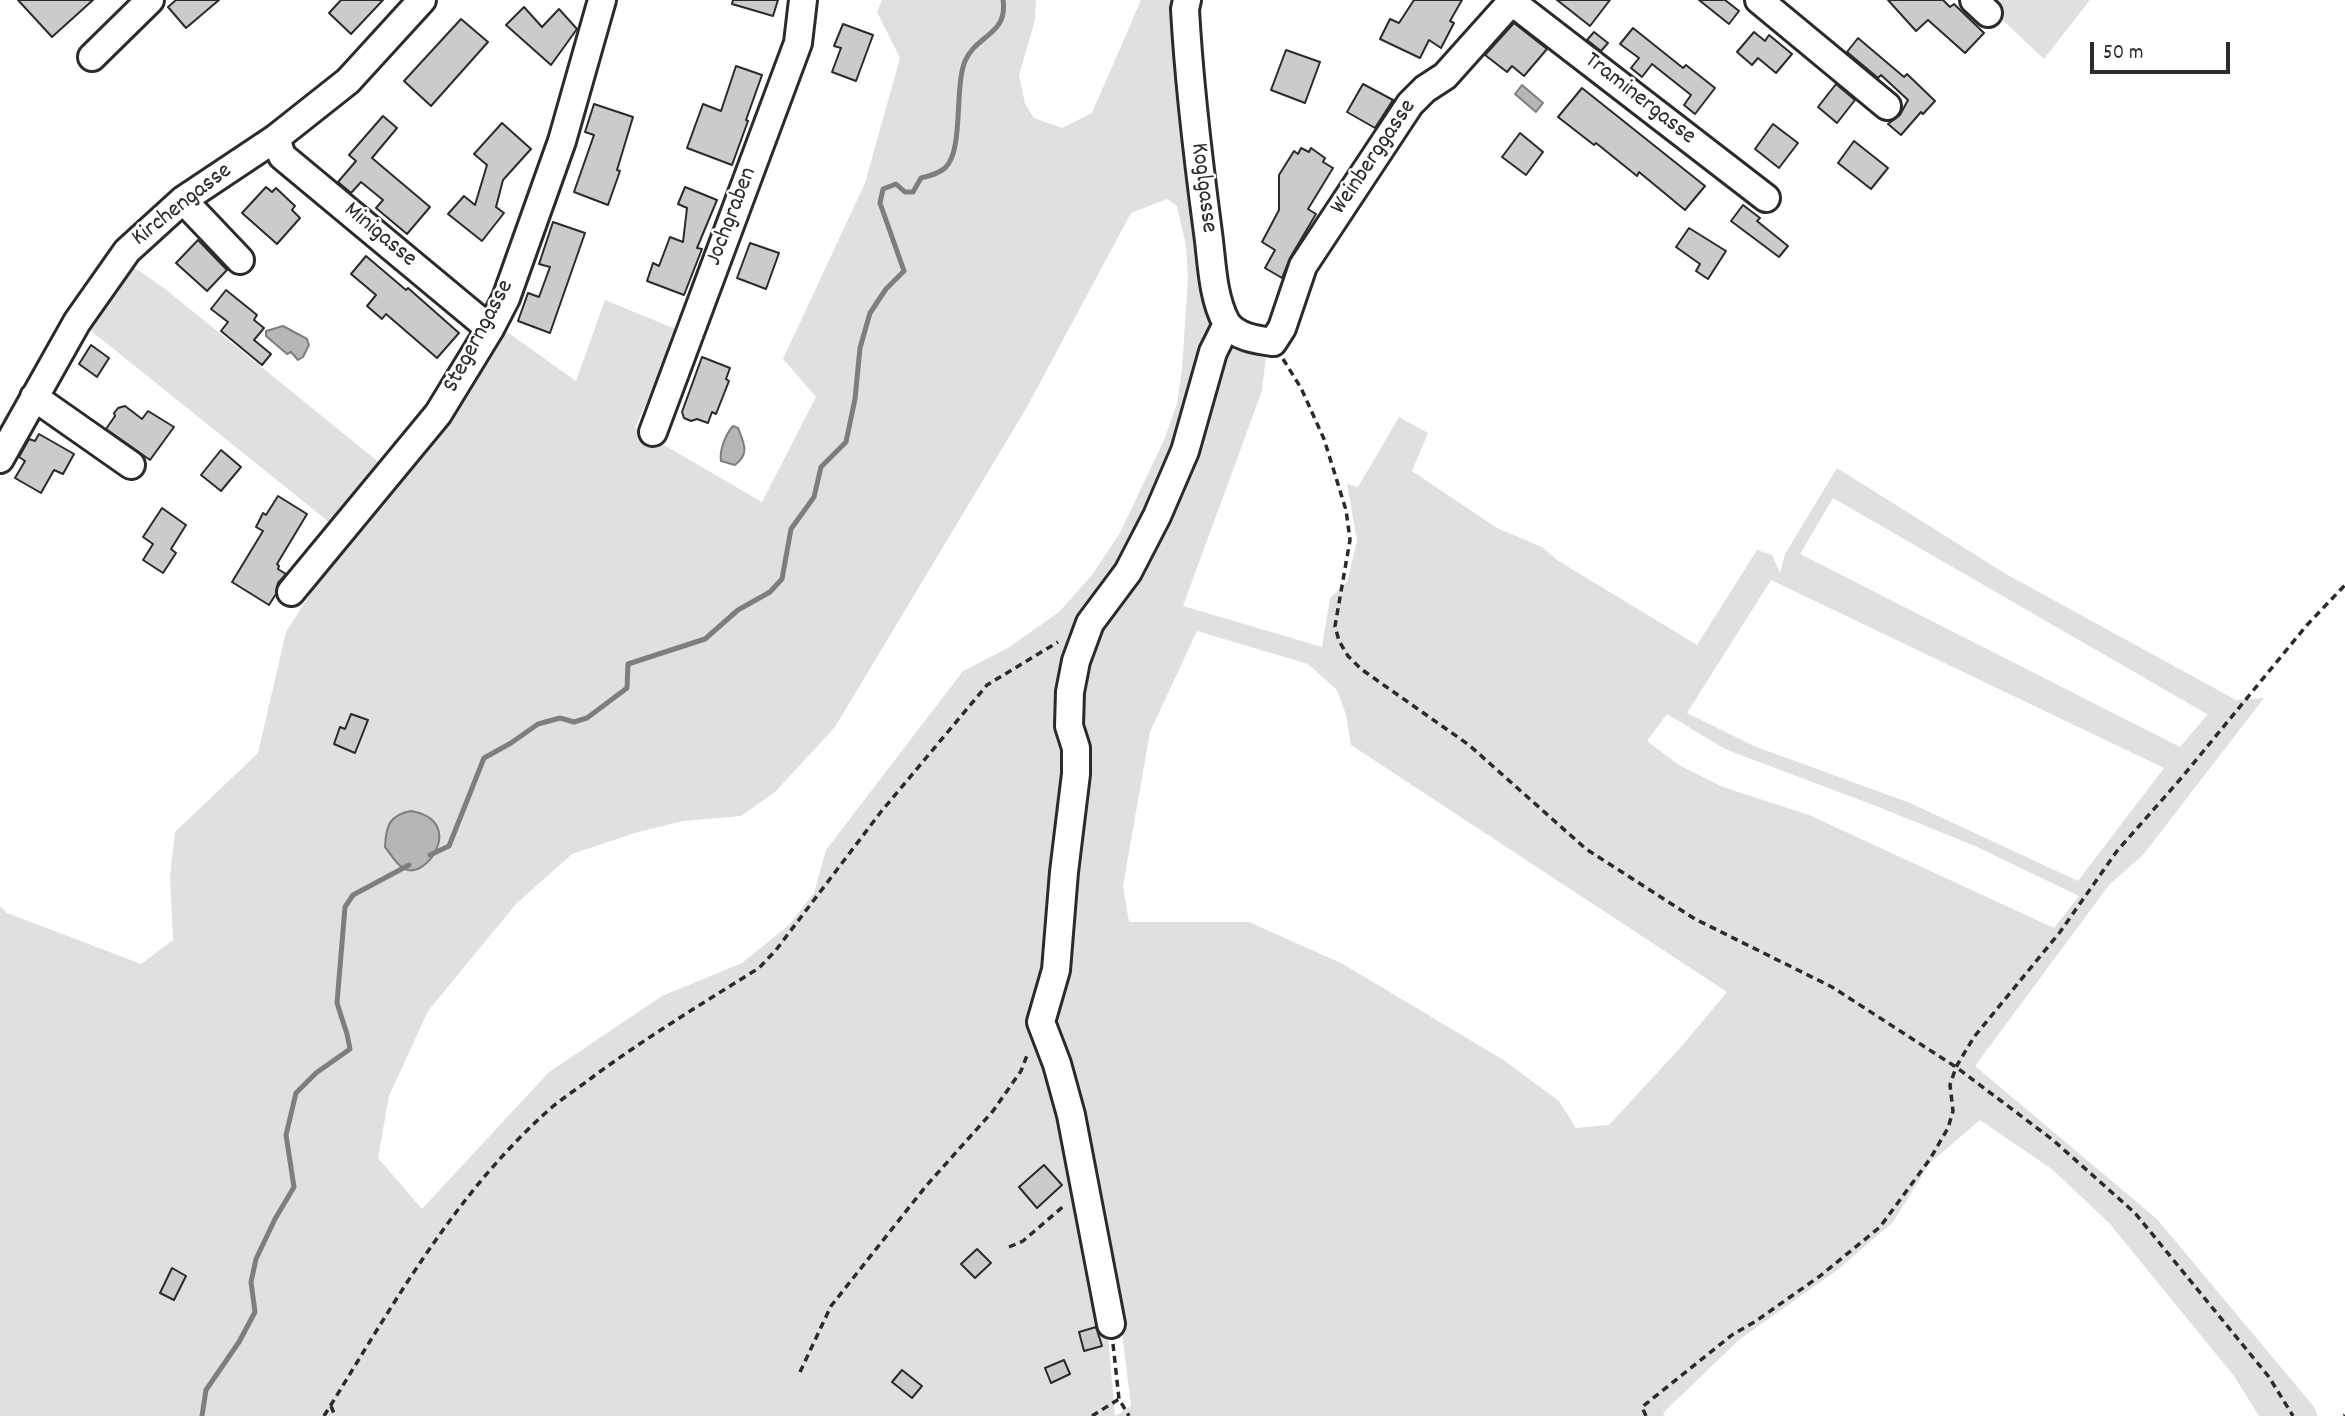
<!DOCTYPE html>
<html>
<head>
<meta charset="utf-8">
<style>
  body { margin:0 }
  #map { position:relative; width:2345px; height:1416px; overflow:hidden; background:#fff; font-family:Dekko,sans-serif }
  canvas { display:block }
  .scale { position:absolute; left:2090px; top:42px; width:140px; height:32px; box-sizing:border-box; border:4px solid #2b2b2b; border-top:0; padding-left:9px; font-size:21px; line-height:24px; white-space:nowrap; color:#2b2b2b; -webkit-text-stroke:5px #fff; paint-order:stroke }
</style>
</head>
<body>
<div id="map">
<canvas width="2345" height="1416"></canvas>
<div class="scale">50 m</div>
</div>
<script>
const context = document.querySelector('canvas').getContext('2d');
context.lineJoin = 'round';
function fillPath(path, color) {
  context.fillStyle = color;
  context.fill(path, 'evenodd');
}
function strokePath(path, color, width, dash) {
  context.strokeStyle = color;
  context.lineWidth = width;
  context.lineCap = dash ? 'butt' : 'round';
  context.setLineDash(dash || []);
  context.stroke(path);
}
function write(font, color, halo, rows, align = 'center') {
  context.font = font + ' Dekko,sans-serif';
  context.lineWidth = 5;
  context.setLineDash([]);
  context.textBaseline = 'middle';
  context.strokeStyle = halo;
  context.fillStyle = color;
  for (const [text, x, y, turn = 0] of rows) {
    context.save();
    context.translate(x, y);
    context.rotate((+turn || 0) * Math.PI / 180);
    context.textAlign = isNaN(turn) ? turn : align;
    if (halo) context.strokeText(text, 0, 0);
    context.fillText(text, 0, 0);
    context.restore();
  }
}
fillPath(new Path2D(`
  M 882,0 L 1036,0 L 1035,20 L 1019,75 L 1025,104 L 1034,118 L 1062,128 L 1092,113 L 1141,0 L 1182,0 L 1181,55 L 1238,340 L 1266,355 L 1262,391 L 1183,606 L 1322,647 L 1330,598 L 1347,582 L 1357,541 L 1347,484 L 1358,487 L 1399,417 L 1428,433 L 1412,471 L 1497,528 L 1542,547 L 1557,560 L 1697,645 L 1757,550 L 1772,555 L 1780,573 L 1785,554 L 1837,468 L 2006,574 L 2236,700 L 2264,698 L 2143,855 L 2109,885 L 1975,1066 L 2157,1219 L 2314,1407 L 2318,1416 L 2259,1416 L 2234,1376 L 2110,1224 L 2053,1170 L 1980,1120 L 1930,1163 L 1893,1222 L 1836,1271 L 1740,1339 L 1663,1413 L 1665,1416 L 0,1416 L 0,906 L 7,913 L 141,964 L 173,940 L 170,876 L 175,832 L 258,753 L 286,632 L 344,540 L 503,329 L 576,381 L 605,300 L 678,330 L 635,428 L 762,502 L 816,397 L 783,359 L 865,183 L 900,58 L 877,12 ZM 1167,199 L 1177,206 L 1186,246 L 1188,277 L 1182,369 L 1177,404 L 1164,440 L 1120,533 L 1092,575 L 1059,612 L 1008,648 L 963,671 L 826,850 L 814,893 L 789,925 L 742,963 L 662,996 L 549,1072 L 422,1209 L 378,1158 L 389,1096 L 428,1011 L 516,904 L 572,854 L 638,832 L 683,821 L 741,816 L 775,792 L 835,727 L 1027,407 L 1131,213 ZM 1833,498 L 2207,714 L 2208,714 L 2180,747 L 1800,554 ZM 1771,580 L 2164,768 L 2078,881 L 1910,803 L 1754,746 L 1687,713 ZM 1197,631 L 1308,664 L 1337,690 L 1346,715 L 1351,745 L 1727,992 L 1680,1048 L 1609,1125 L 1576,1128 L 1559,1101 L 1505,1061 L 1343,964 L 1249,922 L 1129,922 L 1123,886 L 1150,732 ZM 1667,714 L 1725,749 L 1876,806 L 1975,846 L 2079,896 L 2054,928 L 1809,815 L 1723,787 L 1679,765 L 1647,741 ZM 1117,1292 L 1131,1406 L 1115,1416 L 1107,1324 Z
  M 1981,0 L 2090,0 L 2044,59 Z
  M 132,266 L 164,288 L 386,468 L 334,526 L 85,326 Z`), '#e0e0e0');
const water = new Path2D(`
  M 1522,85 L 1543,103 L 1536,112 L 1515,94 Z
  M 283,326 L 307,339 L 309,345 L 303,357 L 298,360 L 291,352 L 287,354 L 266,336 L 266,331 Z
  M 733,426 L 738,428 C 744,443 750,454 735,465 L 721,461 C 719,450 726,434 733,426 Z
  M 411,811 C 468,821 425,883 403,868 C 396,864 390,853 385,847 C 386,826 389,815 411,811 Z`);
fillPath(water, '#b6b6b6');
strokePath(water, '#7e7e7e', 2);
strokePath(new Path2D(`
  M 430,855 L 449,846 L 484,758 L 511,743 L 538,724 L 560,718 L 574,722 L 587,718 L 627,688 L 628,664 L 705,639 L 738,610 L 770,592 L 782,579 L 791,529 L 814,497 L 821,467 L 846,442 L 855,399 L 860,348 L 870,313 L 886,289 L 904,271 L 880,203 L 883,189 L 896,184 L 905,192 L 913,192 L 921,178 C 930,176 938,174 945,168 C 964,151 954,88 965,61 C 977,34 1008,35 1003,0
  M 202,1416 L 206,1390 L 239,1342 L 255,1312 L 251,1282 L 256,1259 L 275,1219 L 294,1187 L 286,1135 L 296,1093 L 316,1073 L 350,1049 L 347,1034 L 337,1003 L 345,907 L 353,895 L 409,865`), '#7e7e7e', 5);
const building = new Path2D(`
  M 18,0 L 93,0 L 52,37 Z
  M 176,0 L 219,0 L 186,28 L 168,7 Z
  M 341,0 L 383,0 L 351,34 L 329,13 Z
  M 733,0 L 778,0 L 773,16 L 732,4 Z
  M 1414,0 L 1462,0 L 1450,21 L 1454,23 L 1441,48 L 1429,40 L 1420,58 L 1380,39 L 1390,19 L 1399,23 Z
  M 1557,0 L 1610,0 L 1590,26 Z
  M 1699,0 L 1725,0 L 1739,11 L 1729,24 Z
  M 1888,0 L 1943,0 L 1950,7 L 1954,4 L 1984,33 L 1965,53 L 1928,20 L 1916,31 Z
  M 524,7 L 542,27 L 559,9 L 577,29 L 551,65 L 506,25 Z
  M 461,19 L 488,42 L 431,106 L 404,81 Z
  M 1514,23 L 1547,49 L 1524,76 L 1512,66 L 1507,72 L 1485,55 Z
  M 843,24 L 873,35 L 856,81 L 832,72 L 841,48 L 834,46 Z
  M 1633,28 L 1683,68 L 1686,65 L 1715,88 L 1695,114 L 1684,105 L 1691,95 L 1652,64 L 1642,77 L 1631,68 L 1639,58 L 1620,44 Z
  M 1594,32 L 1608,43 L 1601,51 L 1587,40 Z
  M 1754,32 L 1765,41 L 1769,35 L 1792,54 L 1776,73 L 1758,58 L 1752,65 L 1737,52 Z
  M 1858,38 L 1904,77 L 1907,74 L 1935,101 L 1923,114 L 1921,112 L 1901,135 L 1888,124 L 1900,115 L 1908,100 L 1881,75 L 1878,78 L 1847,52 Z
  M 1286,50 L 1320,62 L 1305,103 L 1271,90 Z
  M 736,66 L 762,75 L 746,120 L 748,121 L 732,165 L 687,148 L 703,104 L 721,111 Z
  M 1363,84 L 1393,100 L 1375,128 L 1347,112 Z
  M 1836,84 L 1855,100 L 1837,123 L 1818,107 Z
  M 1582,88 L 1705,186 L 1685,210 L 1639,172 L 1637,176 L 1596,143 L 1594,145 L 1558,117 Z
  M 594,104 L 633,117 L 617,170 L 620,171 L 608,205 L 574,192 L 594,135 L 585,132 Z
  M 383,116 L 397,128 L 372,158 L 430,207 L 407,234 L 376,208 L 383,200 L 361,182 L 351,193 L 338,182 L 356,161 L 349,155 Z
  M 502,123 L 531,149 L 503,180 L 496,207 L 504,213 L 482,241 L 448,214 L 464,196 L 475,205 L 487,165 L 474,154 Z
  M 1773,124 L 1798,143 L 1779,168 L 1755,149 Z
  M 1520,133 L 1543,152 L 1526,175 L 1502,157 Z
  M 1854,141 L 1888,168 L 1871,189 L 1838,163 Z
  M 1301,148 L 1309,152 L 1311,148 L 1325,158 L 1323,162 L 1333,168 L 1308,209 L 1316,214 L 1290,258 L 1282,278 L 1265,268 L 1275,250 L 1262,242 L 1279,210 L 1279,175 L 1294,151 L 1298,154 Z
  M 266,187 L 272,192 L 276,188 L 295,206 L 292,210 L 300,218 L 277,244 L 242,213 Z
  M 685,187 L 717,200 L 697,248 L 702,249 L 684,295 L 647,281 L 653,263 L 659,266 L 670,237 L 683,242 L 687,208 L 678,204 Z
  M 1743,205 L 1760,218 L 1757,221 L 1788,246 L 1779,257 L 1731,221 Z
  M 553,222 L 585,233 L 550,333 L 518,321 L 528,293 L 539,297 L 550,267 L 539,264 Z
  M 1689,228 L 1726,251 L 1708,279 L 1696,271 L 1700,264 L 1676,247 Z
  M 198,240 L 227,270 L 207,291 L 176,263 Z
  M 750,243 L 779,253 L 766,289 L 737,278 Z
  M 366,256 L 406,290 L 408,288 L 459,333 L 437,358 L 386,314 L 382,319 L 367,306 L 376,295 L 351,274 Z
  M 226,290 L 257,315 L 254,320 L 264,328 L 254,340 L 271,354 L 262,365 L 221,331 L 228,322 L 211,309 Z
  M 91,345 L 109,358 L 97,377 L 79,364 Z
  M 702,357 L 730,368 L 726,379 L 729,381 L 716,414 L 712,412 L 708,423 L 697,419 L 691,421 L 684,418 L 682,412 Z
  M 125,406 L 142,419 L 148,411 L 174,427 L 150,460 L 106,429 L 115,416 L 114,413 L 118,408 Z
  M 39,434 L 74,454 L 63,474 L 54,470 L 41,493 L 15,478 L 25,461 L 19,457 L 29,439 L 35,441 Z
  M 221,450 L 241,467 L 221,491 L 201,475 Z
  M 278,496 L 307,514 L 277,564 L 279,566 L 278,569 L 286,574 L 278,583 L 276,594 L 269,605 L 232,582 L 263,531 L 256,527 L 263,513 L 266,515 Z
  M 162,508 L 186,525 L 171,549 L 176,553 L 163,573 L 143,560 L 153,544 L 143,537 Z
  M 351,714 L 368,720 L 355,753 L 334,744 L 340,727 L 345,729 Z
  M 1044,1165 L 1062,1185 L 1037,1208 L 1019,1187 Z
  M 977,1249 L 991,1263 L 975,1278 L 961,1264 Z
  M 172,1268 L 186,1276 L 174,1300 L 160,1293 Z
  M 1096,1327 L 1102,1346 L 1084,1351 L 1079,1332 Z
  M 1064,1360 L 1070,1374 L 1051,1383 L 1045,1368 Z
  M 902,1370 L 922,1386 L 912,1398 L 892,1382 Z`);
fillPath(building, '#cbcbcb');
strokePath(building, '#2b2b2b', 2);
const minor = new Path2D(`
  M 1187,0 L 1185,9 C 1189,84 1198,158 1208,233 C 1212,261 1212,296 1226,322 C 1235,337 1257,340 1273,342 L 1282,328 L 1303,266 L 1410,104 L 1425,89 L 1445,76 L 1513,0
  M 1759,0 L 1887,106
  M 1974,0 L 1988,13
  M 1512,2 L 1766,198
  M 92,57 L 150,0
  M 276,138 L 282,156 L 490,329
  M 183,200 L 240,260
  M 34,397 L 131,465
  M 653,432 L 798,43 L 803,0
  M 0,459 L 77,322 L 127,251 L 183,200 L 276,138 L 348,81 L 422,0
  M 291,592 L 438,414 L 490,329 L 506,298 L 562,141 L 602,0
  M 1111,1324 L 1071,1115 L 1057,1064 L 1041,1022 L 1056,970 L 1064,872 L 1076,774 L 1076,748 L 1069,726 L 1070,692 L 1076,661 L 1090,623 L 1128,572 L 1157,516 L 1185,451 L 1213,352 L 1227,324`);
strokePath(minor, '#2b2b2b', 32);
strokePath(new Path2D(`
  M 1283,359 L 1301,388 L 1324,439 L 1346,510 L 1350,540 L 1335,626 L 1339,641 L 1348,656 L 1361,669 L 1469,745 L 1586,849 L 1695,919 L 1832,987 L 1956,1067 L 2053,1140 L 2135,1213 L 2269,1377 L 2293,1416
  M 1009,1247 L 1023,1241 L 1066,1204
  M 1113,1344 L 1119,1399 L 1129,1416
  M 800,1372 L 831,1306 L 926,1186 L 993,1111 L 1021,1071 L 1028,1053
  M 331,1406 L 335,1416
  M 324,1416 C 392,1307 453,1195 551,1108 C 564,1097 580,1087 594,1076 C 647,1037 703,1003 759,968 L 776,950 L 880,813 L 987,685 L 1058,642
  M 1092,1416 L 1119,1399
  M 1646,1416 L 1642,1407 L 1732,1335 L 1756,1321 L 1820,1276 L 1880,1227 L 1930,1159 L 1948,1128 L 1953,1111 L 1950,1085 L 1956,1067 L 1974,1037 L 2060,932 L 2117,851 L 2183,776 L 2307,625 L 2345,585
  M 2344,1416 L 2345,1415`), '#2b2b2b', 3.5, [7, 5]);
strokePath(minor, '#fff', 26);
write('24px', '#2b2b2b', '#fff', [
  ["Traminergasse",1639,100,38],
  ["Weinberggasse",1375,158,-56],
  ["Koglgasse",1202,188,83],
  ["Kirchengasse",183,206,-38],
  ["Jochgraben",733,217,-69],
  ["Minigasse",379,236,40],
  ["Stegerngasse",480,337,-62]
]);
</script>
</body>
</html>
